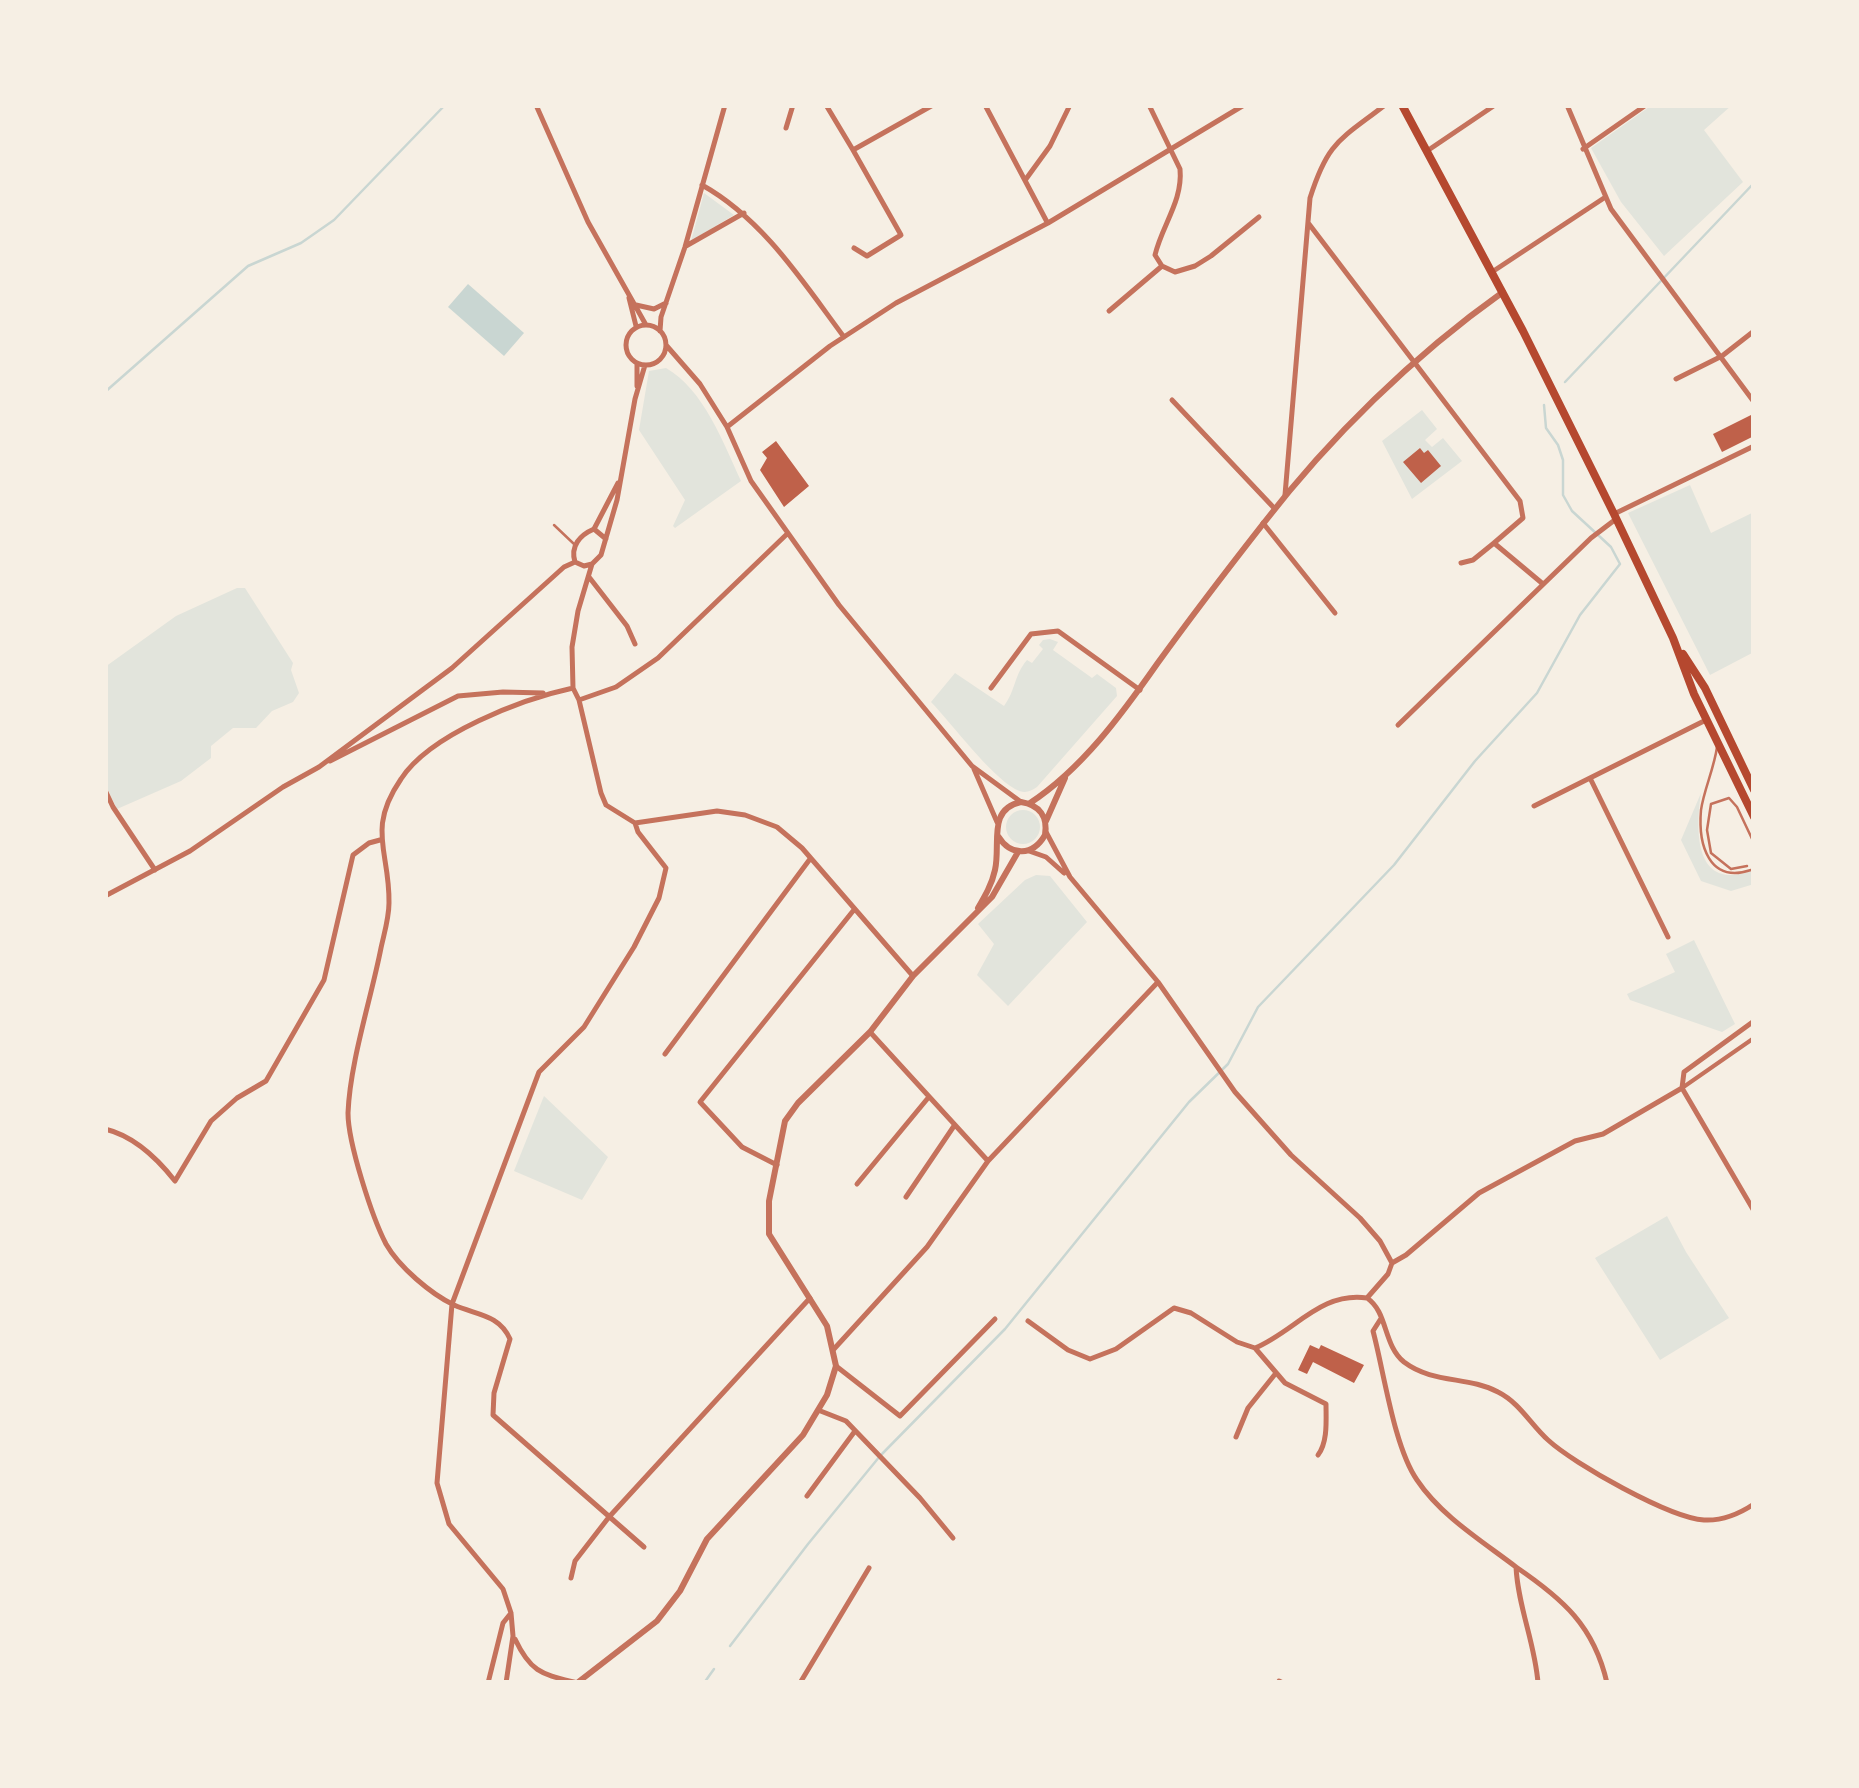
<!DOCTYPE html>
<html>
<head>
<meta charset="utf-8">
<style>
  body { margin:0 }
  #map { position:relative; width:1859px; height:1788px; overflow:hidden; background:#f6efe4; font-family:Barlow,sans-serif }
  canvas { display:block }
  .frame { position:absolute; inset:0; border:108px solid #f6efe4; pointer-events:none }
</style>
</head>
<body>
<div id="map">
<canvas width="1859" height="1788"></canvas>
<div class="frame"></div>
</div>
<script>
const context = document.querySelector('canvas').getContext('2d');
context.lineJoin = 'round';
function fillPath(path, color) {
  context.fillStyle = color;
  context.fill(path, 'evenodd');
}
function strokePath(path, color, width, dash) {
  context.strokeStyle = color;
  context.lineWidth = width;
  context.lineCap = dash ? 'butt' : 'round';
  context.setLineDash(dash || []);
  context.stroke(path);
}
fillPath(new Path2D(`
  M 1652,105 L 1732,105 L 1704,130 L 1743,182 L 1664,256 L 1621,202 L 1591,148 Z
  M 704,193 L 734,215 L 691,241 Z
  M 666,368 C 704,390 723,442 741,481 L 675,528 L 673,526 L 685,500 L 639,430 L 649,371 Z
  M 1422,410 L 1437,429 L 1425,440 L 1432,447 L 1443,438 L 1462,461 L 1412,499 L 1382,441 Z
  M 1690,485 L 1711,533 L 1754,512 L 1754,652 L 1710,675 L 1628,513 Z
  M 237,588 L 245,588 L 293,663 L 291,670 L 299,693 L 293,702 L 272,711 L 256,728 L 233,728 L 211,746 L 211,758 L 181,781 L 117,809 L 105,784 L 105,667 L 176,616 Z
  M 1050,639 L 1058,642 L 1053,650 L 1092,678 L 1097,674 L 1116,688 L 1117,696 L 1037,787 C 1030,792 1024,794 1015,789 C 989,774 953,725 931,702 L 955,673 L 1004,706 C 1016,690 1014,675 1027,660 L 1032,663 L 1043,649 L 1039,645 L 1043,640 Z
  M 1701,793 C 1695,833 1695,893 1754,870 L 1754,884 L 1731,891 L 1701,881 L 1681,840 Z
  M1006 827a17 17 0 1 1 34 0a17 17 0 1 1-34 0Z
  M 1036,875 L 1050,876 L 1087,922 L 1008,1006 L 977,975 L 994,944 L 978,924 L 1025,880 Z
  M 1694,940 L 1735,1024 L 1722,1032 L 1630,1000 L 1627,994 L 1675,972 L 1666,954 Z
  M 544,1096 L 608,1157 L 582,1200 L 514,1171 Z
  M 1667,1216 L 1686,1252 L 1729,1318 L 1660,1360 L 1595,1258 Z`), '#e2e4dc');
fillPath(new Path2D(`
  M 468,284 L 524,333 L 504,356 L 448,307 Z`), '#c9d6d2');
strokePath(new Path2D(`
  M 1565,382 L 1754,183
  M 105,392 L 248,266 L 301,243 L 334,220 L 445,105
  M 730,1646 L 808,1544 L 880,1456 L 1005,1329 L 1189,1102 L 1228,1064 L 1258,1007 L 1394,865 L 1475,761 L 1537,693 L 1580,615 L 1620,564 L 1611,547 L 1572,511 L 1563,495 L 1563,460 L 1558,445 L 1546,428 L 1544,405
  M 704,1683 L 714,1669`), '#c9d6d2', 2.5);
fillPath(new Path2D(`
  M 1751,415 L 1754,436 L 1722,452 L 1713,434 Z
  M 776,441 L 809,486 L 784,507 L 760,470 L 767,458 L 762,452 Z
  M 1420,448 L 1424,453 L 1428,450 L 1441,466 L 1421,483 L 1403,462 Z
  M 1310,1345 L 1319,1349 L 1321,1345 L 1364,1365 L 1354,1383 L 1313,1362 L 1307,1374 L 1298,1370 Z`), '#bf614a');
strokePath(new Path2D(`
  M 554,525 L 574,544
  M 1717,747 C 1714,769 1704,789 1701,810 C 1698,845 1709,884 1751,870
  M 1747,866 L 1731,869 L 1711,853 L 1707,830 L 1711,804 L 1729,798 L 1737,807 L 1754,843`), '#c5725c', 2.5);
strokePath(new Path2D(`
  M 1682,1088 L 1754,1038`), '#c5725c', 4);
strokePath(new Path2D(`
  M 536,105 L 588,222 L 646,325
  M 826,105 L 853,150 L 933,105
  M 985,105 L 1047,222
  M 1149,105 L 1180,169 C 1183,201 1162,225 1155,255 L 1162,266 L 1175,272 L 1195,266 L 1211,256 L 1259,217
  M 1567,105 L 1611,209 L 1754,402
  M 786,128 L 793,105
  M 1583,149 L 1646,105
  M 853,150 L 901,235 L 867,256 L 854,248
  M 1427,151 L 1495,105
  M 1026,179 L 1050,146 L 1070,105
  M 702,185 C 763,219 803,282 844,337
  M 1309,224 L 1520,501 L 1523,518 L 1494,543
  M 686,246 L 744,213
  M 1492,272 L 1604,198
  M 629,298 L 636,326
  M 636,305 L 654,309 L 666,303
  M 1109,311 L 1162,266
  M626 345a20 20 0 1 1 40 0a20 20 0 1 1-40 0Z
  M 660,331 L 661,317 L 685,247 L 725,105
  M 666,345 L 700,384 L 727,427 L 751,481 L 839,605 L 972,766 L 1021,802
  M 637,363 L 637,386
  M 645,365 L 635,399 L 617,500 L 601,555 L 592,564 L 578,611 L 572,647 L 573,688 L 579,700 L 601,793 L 606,805 L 635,823 L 717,811 L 745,815 L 777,827 L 802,848 L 913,976
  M 1676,379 L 1722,356 L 1754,331
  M 1172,400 L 1275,509
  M 727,427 L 830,346 L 896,303 L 1048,223 L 1244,105
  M 1285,495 L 1310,198 C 1328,141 1340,140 1385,105
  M 1614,514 L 1754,446
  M 1263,523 L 1335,613
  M 594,529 L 618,483
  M 1461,563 L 1473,560 L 1494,543 L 1543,584
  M 592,564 L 584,566 L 575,562 C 570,546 580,535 594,529 L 606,539
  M 589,577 L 627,626 L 635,644
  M 573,688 C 522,699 430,734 401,779 C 366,830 390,851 389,903 C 389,918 384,934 381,948 C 371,999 350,1062 348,1113 C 348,1143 372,1217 386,1244 C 399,1267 431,1294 454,1305 C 476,1315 499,1314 510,1339 L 494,1393 L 493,1415 L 644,1547
  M 991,688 L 1031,634 L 1058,631 L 1140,690
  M 579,700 L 616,687 L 658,658 L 787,534
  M 1398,725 L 1591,538 L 1616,519
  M 330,761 L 458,696 L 503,692 L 543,693
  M 974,769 L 997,822
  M 1591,780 L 1668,937
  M 105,790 L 113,807 L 155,870
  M 1534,806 L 1706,720
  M 1046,832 L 1070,877 L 1158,982 L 1235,1092 L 1291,1155 L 1360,1218 L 1380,1241 L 1392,1263
  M 1029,851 L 1046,857 L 1064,873
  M 105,896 L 190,851 L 283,787 L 319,767 L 452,668 L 564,567 L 575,562
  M 870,1032 L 988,1161
  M 665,1054 L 810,859
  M 1682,1088 L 1754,1211
  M 1682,1088 L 1684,1072 L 1754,1021
  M 105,1129 C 134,1136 157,1158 175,1181 L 211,1121 L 237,1098 L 266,1081 L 324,980 L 353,855 L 369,843 L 380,840
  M 777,1165 L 742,1147 L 700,1102 L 853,911
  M 857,1184 L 928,1098
  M 906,1197 L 954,1126
  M 1367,1298 L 1388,1274 L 1392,1263 L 1406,1255 L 1479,1193 L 1575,1141 L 1603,1134 L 1682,1088
  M 1380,1320 L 1373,1331 C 1384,1372 1394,1447 1417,1480 C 1441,1516 1482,1541 1516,1567 C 1518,1607 1535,1643 1538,1683
  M 1028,1321 L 1068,1350 L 1090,1359 L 1116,1349 L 1174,1308 L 1191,1313 L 1237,1342 L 1255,1348 L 1285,1383 L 1326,1404 C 1326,1420 1328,1442 1318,1455
  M 1255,1348 C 1294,1332 1321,1291 1367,1298 C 1388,1312 1383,1345 1404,1362 C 1433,1384 1468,1376 1498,1392 C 1520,1403 1531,1425 1548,1440 C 1574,1464 1670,1518 1704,1520 C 1722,1521 1739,1514 1754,1504
  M 834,1349 L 927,1247 L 988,1161 L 1158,982
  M 836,1366 L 900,1416 L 995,1319
  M 818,1410 L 846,1421 L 920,1498 L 953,1538
  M 1236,1437 L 1248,1408 L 1276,1373
  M 807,1496 L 855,1431
  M 1516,1567 C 1563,1599 1594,1626 1607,1683
  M 571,1578 L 575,1561 L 609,1517 L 810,1298
  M 515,1639 C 531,1673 542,1674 577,1683
  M 1279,1681 L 1283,1683
  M 488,1683 L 503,1623 L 511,1613
  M 506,1683 L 513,1636 L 511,1613 L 503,1589 L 449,1524 L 437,1483 L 452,1304 L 539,1072 L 584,1027 L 634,947 L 659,898 L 666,868 L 638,832 L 635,823
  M 800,1683 L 869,1568`), '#c5725c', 5);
strokePath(new Path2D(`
  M 1030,803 C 1082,769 1122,714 1157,664 C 1191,617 1227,570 1263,524 C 1330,437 1413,356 1503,292
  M 1046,821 L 1065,778
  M 978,908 C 985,896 992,884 995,870 C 1001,844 987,809 1021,802 C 1040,805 1048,817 1045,835 C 1033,856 1011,857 998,836
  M 577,1683 L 657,1621 L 680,1591 L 707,1539 L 803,1435 L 827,1395 L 836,1366 L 827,1326 L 769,1234 L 769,1201 L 785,1121 L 798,1103 L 870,1032 L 913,976 L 992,897 L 1018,852`), '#c5725c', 6);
strokePath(new Path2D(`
  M 1402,105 L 1523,331 L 1614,514 L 1673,638 L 1694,694 L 1754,817
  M 1683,654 L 1705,688 L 1754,790`), '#b5482f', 8);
</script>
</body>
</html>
